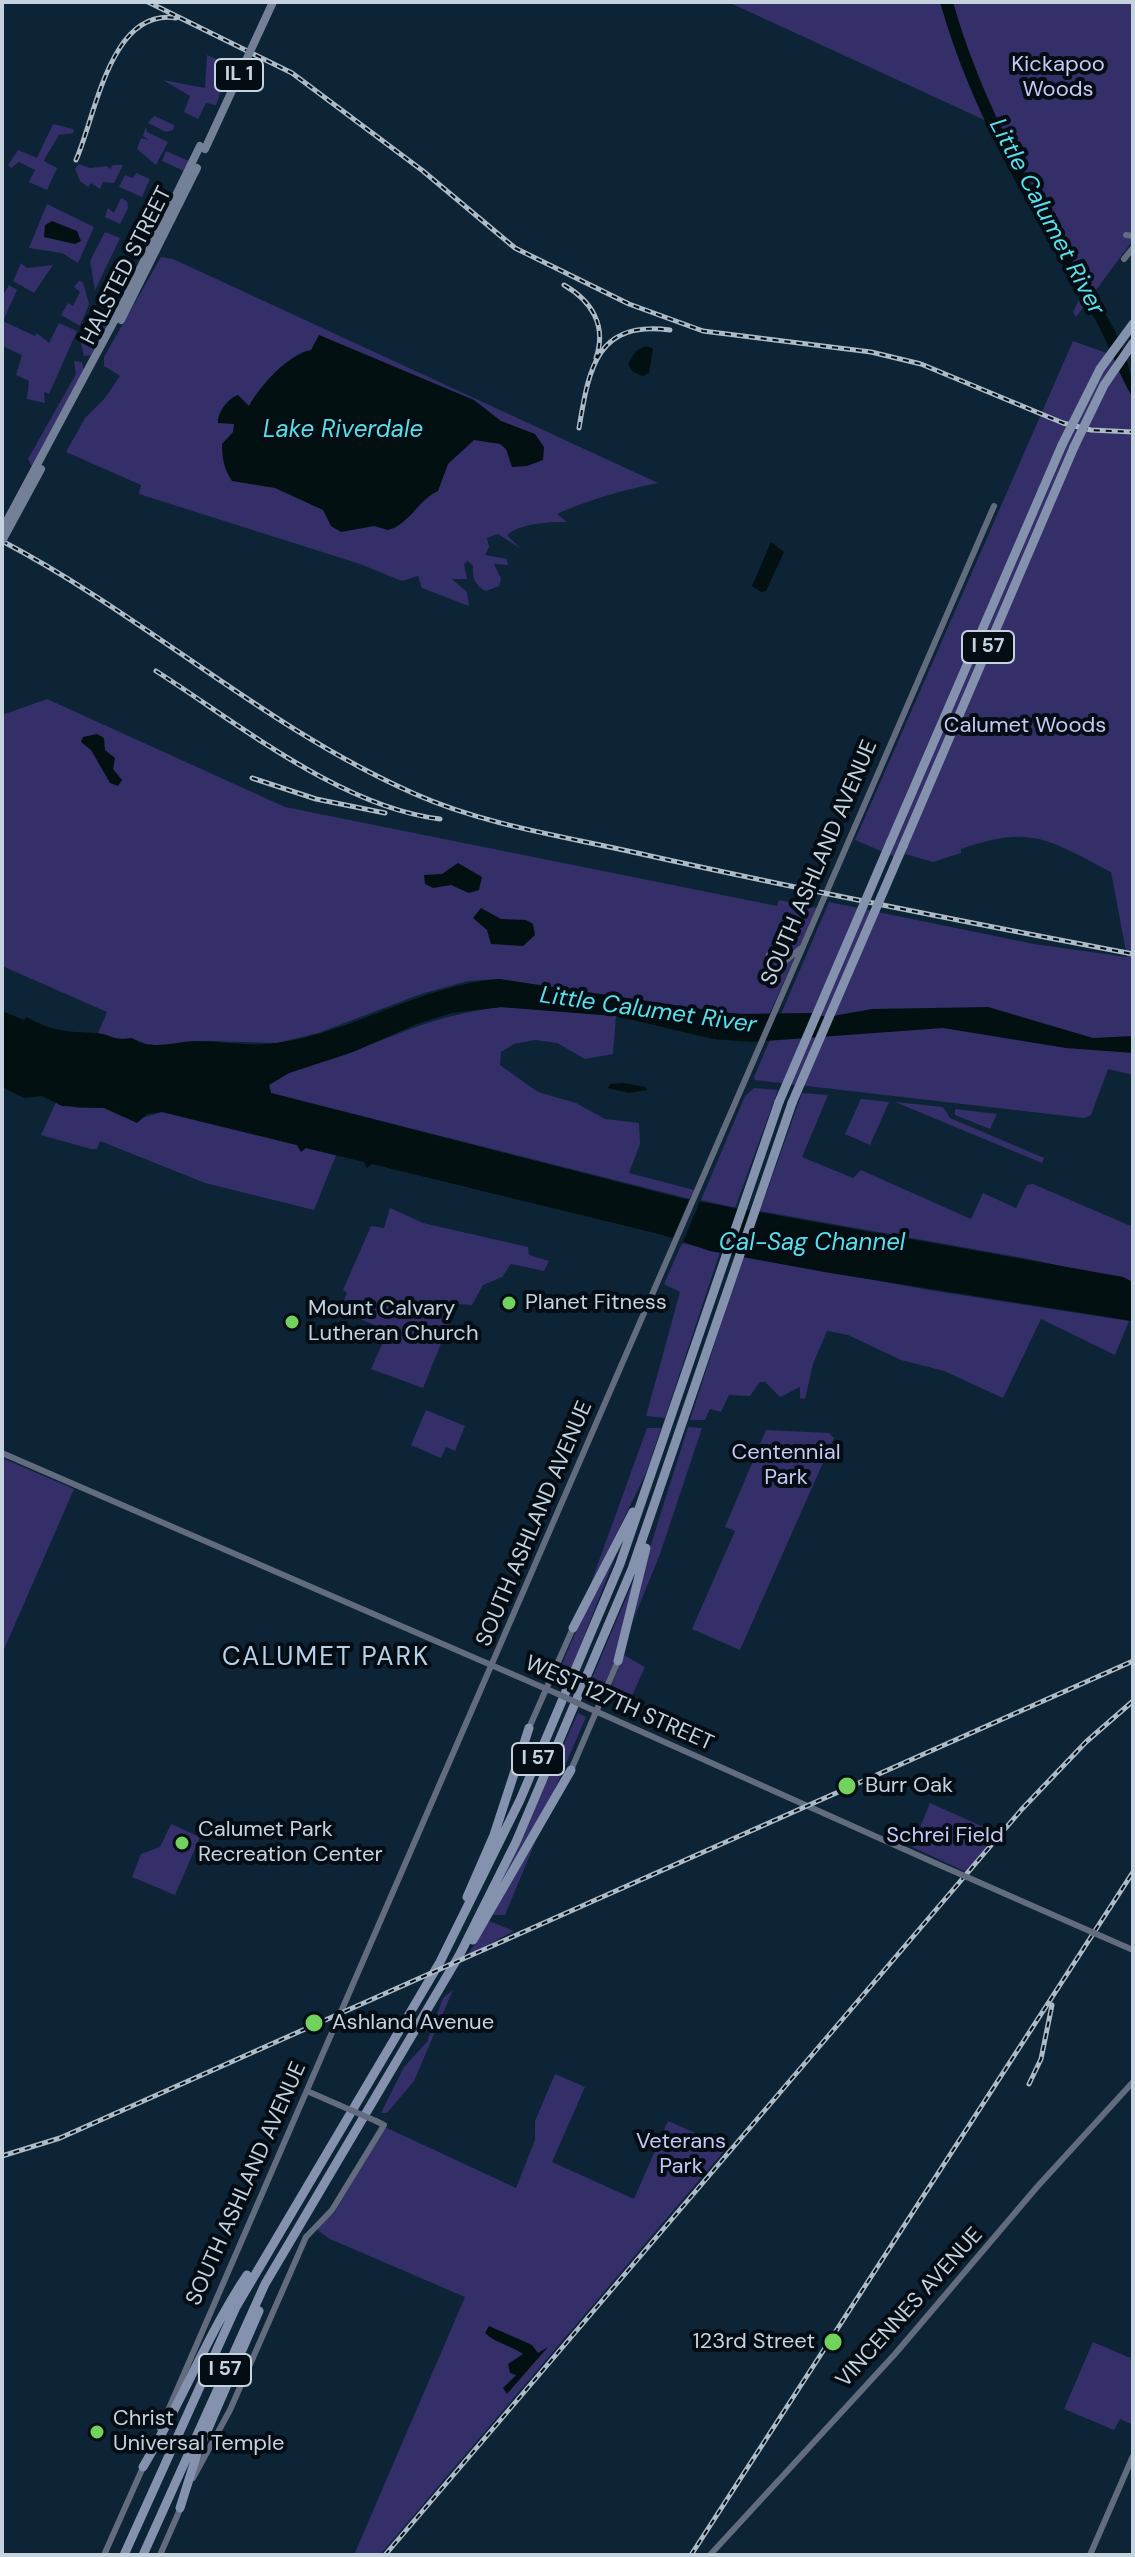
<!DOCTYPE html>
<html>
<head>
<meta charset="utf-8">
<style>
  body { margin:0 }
  #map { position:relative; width:1135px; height:2557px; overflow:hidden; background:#0c2436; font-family:"DM Sans",sans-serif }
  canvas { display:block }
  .frame { position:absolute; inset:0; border:4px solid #c5d3df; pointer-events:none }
</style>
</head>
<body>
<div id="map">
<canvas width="1135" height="2557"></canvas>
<div class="frame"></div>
</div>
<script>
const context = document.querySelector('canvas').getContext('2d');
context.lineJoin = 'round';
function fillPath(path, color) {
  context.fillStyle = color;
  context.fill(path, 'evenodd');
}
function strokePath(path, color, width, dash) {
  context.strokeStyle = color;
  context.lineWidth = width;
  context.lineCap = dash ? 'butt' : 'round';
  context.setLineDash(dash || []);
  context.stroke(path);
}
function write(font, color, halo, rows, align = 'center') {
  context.font = font + ' "DM Sans",sans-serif';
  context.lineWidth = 8;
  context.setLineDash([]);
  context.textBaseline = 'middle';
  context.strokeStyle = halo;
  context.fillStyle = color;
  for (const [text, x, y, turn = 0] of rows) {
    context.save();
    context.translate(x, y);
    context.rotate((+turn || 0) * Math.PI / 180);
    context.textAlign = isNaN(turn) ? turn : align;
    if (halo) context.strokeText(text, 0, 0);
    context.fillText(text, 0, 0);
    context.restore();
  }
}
fillPath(new Path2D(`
  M 728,2 L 1133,2 L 1133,240 L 1076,317 L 1073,312 L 1086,285 L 1002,128 Z
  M 207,55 L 230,65 L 216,105 L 206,103 L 198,119 L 184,112 L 190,96 L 163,80 L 205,88 Z
  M 154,116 L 174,125 L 173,130 L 166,132 L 148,123 Z
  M 53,124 L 73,129 L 74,133 L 59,135 L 45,158 L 44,161 L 57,168 L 47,190 L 29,182 L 35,170 L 19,162 L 11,168 L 8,165 L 18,150 L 37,158 Z
  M 146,127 L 147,132 L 168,142 L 156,165 L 137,149 L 141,138 L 149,140 L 143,136 Z
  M 166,151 L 189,161 L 184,171 L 162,161 Z
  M 79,164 L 90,168 L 107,166 L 110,169 L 113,165 L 123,165 L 114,183 L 103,182 L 100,189 L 91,183 L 88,187 L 80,181 L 75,169 Z
  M 136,173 L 150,179 L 142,197 L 119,187 L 125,175 L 133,178 Z
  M 121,198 L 127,201 L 128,208 L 120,224 L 105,217 L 108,208 L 114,213 Z
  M 47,204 L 94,227 L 78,263 L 62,253 L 29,248 Z
  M 105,232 L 120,238 L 95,290 L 90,261 Z
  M 161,257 L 173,259 L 658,483 C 627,489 590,499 557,514 L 567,522 C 549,522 521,523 507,535 L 520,548 L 498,534 L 487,538 L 489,547 L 485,555 L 507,559 L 508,565 L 494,564 L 501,579 L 499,586 L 486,591 C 475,586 472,578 473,566 L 468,561 L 464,564 L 467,579 L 452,579 L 467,592 L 469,606 L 422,588 L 418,576 L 402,581 L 360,564 L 139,494 L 141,485 L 66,452 L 85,418 L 105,398 L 120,376 L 104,366 L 104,357 Z
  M 21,263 L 27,268 L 53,265 L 34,293 L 13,281 Z
  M 79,281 L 83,282 L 89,304 L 80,326 L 61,315 L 68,303 L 73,306 L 80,292 L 74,287 Z
  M 9,285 L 17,290 L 3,321 L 35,336 L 37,333 L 49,343 L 59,323 L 77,331 L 49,394 L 44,392 L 45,403 L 27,399 L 29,381 L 16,375 L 22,355 L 2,346 L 2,297 Z
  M 96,315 L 109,321 L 91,355 L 84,356 L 80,340 Z
  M 1073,341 L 1112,355 L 1133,398 L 1133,1075 L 1108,1069 L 1091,1115 L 1084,1118 L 755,1080 L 754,1077 L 829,902 L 1034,944 L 1127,957 L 1111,872 C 1049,840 1031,824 961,849 L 961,853 L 933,862 L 905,854 L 902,860 L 855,840 Z
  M 74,361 L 82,362 L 84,371 L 32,467 L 28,459 L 76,374 Z
  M 47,699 L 285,807 L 777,906 L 779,900 L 817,908 L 769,1015 L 711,1012 L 499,979 L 468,981 L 421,994 L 318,1033 L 277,1043 L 208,1041 L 147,1047 L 136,1040 L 116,1042 L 98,1033 L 107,1012 L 2,966 L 2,715 Z
  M 501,1007 L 616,1016 L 613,1054 L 585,1059 L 557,1043 L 535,1040 L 514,1044 L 501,1052 L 500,1065 L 538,1092 L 576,1103 L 605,1119 L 639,1123 L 640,1144 L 629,1173 L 694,1190 L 690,1199 L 271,1093 L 269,1085 C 294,1066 326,1063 354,1051 C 411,1029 439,1015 501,1007 Z
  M 754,1088 L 778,1090 L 735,1208 L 701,1200 L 745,1096 Z
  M 802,1093 L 828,1095 L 802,1157 L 853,1178 L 861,1170 L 971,1219 L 983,1193 L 1016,1208 L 1027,1185 L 1033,1184 L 1133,1227 L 1133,1282 L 1029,1259 L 760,1211 Z
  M 861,1099 L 889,1102 L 870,1145 L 845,1134 Z
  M 56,1102 L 78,1108 L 104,1108 L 139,1119 L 162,1112 L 297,1145 L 300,1150 L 305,1148 L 336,1155 L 314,1210 L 205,1183 L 100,1141 L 97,1149 L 91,1149 L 41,1135 Z
  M 895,1102 L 943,1107 L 950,1118 L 1044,1158 L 1042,1163 Z
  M 955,1109 L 997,1114 L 990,1129 L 955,1115 Z
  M 390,1208 L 423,1223 L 528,1247 L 529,1255 L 549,1261 L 544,1271 L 511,1264 L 502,1277 L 483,1285 L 472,1305 L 457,1304 L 423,1388 L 371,1369 L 388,1331 L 340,1310 L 347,1293 L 343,1290 L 371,1226 L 384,1228 Z
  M 682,1243 L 720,1252 L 665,1418 L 646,1416 L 680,1292 L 664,1284 Z
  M 743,1256 L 929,1290 L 1129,1321 L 1115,1355 L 1041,1319 L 1003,1398 L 944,1371 L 901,1360 L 848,1335 L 827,1331 L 813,1364 L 805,1399 L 800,1398 L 800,1387 L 780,1397 L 765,1382 L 760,1382 L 750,1396 L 729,1395 L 721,1412 L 710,1409 L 705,1420 L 690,1420 Z
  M 426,1410 L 465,1426 L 455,1451 L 446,1447 L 441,1458 L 411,1445 Z
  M 688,1427 L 702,1428 L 660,1554 L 632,1623 L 647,1557 Z
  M 647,1428 L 661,1428 L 646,1473 L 587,1594 Z
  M 766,1430 L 829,1433 L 834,1438 L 740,1650 L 692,1629 L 735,1531 L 725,1527 Z
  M 2,1458 L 74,1489 L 2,1654 Z
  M 622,1540 L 564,1687 L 554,1683 L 579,1624 Z
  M 640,1565 L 616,1658 L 597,1702 L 584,1697 Z
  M 624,1655 L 645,1667 L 631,1698 L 610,1689 Z
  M 578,1713 L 586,1717 L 555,1789 L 487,1912 Z
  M 930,1803 L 997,1833 L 966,1872 L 912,1847 Z
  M 546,1816 L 505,1915 L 493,1915 Z
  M 171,1824 L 200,1837 L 175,1895 L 132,1877 L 141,1854 L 160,1847 Z
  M 489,1921 L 514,1931 L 467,1956 Z
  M 453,1990 L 414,2081 L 387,2113 L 381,2113 L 404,2067 L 427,2042 L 443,1998 Z
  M 555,2074 L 585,2087 L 552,2162 L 634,2199 L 668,2121 L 723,2145 L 730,2144 L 380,2555 L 354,2555 L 465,2297 L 330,2239 L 316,2229 L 335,2212 L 385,2127 L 516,2188 L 535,2140 L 535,2121 Z
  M 1093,2342 L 1133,2359 L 1133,2425 L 1120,2419 L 1114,2430 L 1064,2409 Z`), '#342f69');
fillPath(new Path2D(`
  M 940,2 L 953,2 C 975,81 1015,158 1054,231 C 1082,284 1133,337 1133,398 C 1118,374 1110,346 1096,321 C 1036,219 972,117 940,2 Z
  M 52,221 L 77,231 L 81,241 L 75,244 L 44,237 L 45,225 Z
  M 319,335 L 474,400 L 501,421 L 535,434 L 544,447 L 543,460 L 527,466 L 512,467 L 506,449 L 500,444 L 474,440 L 448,464 L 438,491 C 418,500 409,525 388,530 L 374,526 L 341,532 L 331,526 L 323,510 L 275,488 L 232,481 C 224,469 222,458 222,444 L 233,432 L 234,424 L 218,423 C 217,413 228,398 238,395 L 249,406 C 260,386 288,354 311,350 Z
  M 646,346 L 653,349 L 649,373 L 643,376 L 633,372 L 628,364 L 636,351 Z
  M 771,542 L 784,552 L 766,591 L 761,592 L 752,586 Z
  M 97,734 L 104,738 L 105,750 L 115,758 L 113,769 L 122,780 L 118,786 L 110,783 L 91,750 L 81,742 L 83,737 Z
  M 458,863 L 482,877 L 479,890 L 469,893 L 451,885 L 433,888 L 425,884 L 424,875 L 442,874 Z
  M 481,908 L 501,919 L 526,920 L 533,924 L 535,935 L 523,946 L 491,944 L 487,930 L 473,918 Z
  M 499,979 L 735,1014 L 811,1013 L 827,1017 L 872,1009 L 988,1007 L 1093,1038 L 1133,1036 L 1133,1053 L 1066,1048 L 943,1028 L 752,1042 L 713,1039 L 616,1016 L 501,1007 L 452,1013 L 417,1024 L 353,1052 L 289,1073 L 269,1085 L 271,1093 L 680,1198 L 1123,1277 L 1133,1282 L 1133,1321 L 830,1273 L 710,1251 L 663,1235 L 372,1164 L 367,1168 L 364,1162 L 306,1148 L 301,1152 L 297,1145 L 162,1112 L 147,1114 L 137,1123 L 104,1108 L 62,1106 L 42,1096 L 24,1098 L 2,1087 L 2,1011 L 24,1020 L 27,1017 C 50,1031 69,1032 95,1033 C 113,1034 110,1041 132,1038 C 153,1051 172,1042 196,1041 C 222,1041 249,1047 276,1043 C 353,1033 420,985 499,979 Z
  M 624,1083 L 645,1087 L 647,1090 L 629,1093 L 608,1088 L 610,1084 Z
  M 489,2326 L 532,2345 L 538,2353 L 548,2347 L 507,2394 L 503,2388 L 516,2375 L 510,2373 L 508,2364 L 523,2354 C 510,2345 497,2344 485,2333 Z`), '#021011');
fillPath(new Path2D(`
  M 691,1195 L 702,1196 L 681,1247 L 671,1242 Z`), '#0c2436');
strokePath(new Path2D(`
  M 1126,235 L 1133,236
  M 1124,259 L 1133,248
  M 769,955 L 784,962 L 800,949
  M 2,1453 L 558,1694
  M 584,1706 L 935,1863
  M 529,1728 L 573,1628
  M 571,1770 L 618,1661
  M 1101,1936 L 1133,1950
  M 307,2091 L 339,2105
  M 160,2429 L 994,506
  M 193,2478 L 230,2410 L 306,2237 L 332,2210 L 384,2125 L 376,2121
  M 104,2555 L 144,2465
  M 160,2555 L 181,2507
  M 710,2555 L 895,2354 L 1037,2187 L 1133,2082
  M 1090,2555 L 1133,2456`), '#626c7e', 6);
strokePath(new Path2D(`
  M 121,320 L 197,168
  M 2,530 L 121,308 L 200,146`), '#748097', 8);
strokePath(new Path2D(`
  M 891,841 L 1062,445
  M 903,846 L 1074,447
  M 573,1628 L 633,1512
  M 618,1661 L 646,1548
  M 467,1897 L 494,1835 L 529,1728
  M 473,1940 L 571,1770
  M 143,2467 C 181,2404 207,2335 247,2275
  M 180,2508 L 197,2454 L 259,2311
  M 124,2555 L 236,2307 L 440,1962 L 520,1800 L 620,1564 L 779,1102
  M 143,2555 L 265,2284 L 460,1954 L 516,1842 L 632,1569 L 792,1103`), '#8492ae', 9);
const rail = new Path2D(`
  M 148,2 L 292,73 L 423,171 L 515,248 L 629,304 L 703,331 L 871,352 L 921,364 L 1063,423 L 1091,430 L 1133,432
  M 76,160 C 96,115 110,8 176,18
  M 564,285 C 592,301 607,326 596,358
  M 579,428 C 589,369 596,320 670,330
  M 2,541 C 145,616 267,729 415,794 C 487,826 569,837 646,855 C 808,891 970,923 1133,954
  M 156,671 C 239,724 341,807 440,819
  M 252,778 L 316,799 L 385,813
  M 1029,2084 L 1041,2059 L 1052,2005
  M 2,2156 L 60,2138 L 1133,1661
  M 385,2555 L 1022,1809 L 1086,1742 L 1133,1701
  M 691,2555 L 1133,1872`);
strokePath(rail, '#abbbc7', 5);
strokePath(rail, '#040c14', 2, [6]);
strokePath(new Path2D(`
  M 558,1694 L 584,1706
  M 935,1863 L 1101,1936
  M 339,2105 L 376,2121`), '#626c7e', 6);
strokePath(new Path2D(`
  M 205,149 L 273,2
  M 2,541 L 41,469`), '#748097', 8);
strokePath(new Path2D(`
  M 1062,445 L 1100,369 L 1133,324
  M 1074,447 L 1104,385 L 1133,343
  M 779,1102 L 891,841
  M 792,1103 L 903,846`), '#8492ae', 9);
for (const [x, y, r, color] of [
  [509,1303,8,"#71d35e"],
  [292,1322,8,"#71d35e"],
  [847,1786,10,"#71d35e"],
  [182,1843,8,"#71d35e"],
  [314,2023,10,"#71d35e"],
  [833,2342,10,"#71d35e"],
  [97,2432,8,"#71d35e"]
]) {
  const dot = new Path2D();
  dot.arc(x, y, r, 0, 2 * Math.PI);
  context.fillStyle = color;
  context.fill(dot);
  strokePath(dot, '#040c14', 3);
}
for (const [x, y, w] of [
  [239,75,48],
  [988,647,52],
  [538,1759,52],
  [225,2370,52]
]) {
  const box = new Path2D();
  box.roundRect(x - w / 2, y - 16, w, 32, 6);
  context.fillStyle = '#040c14';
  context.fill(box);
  strokePath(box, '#c5d3df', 2);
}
write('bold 20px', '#c5d3df', null, [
  ["IL 1",239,75],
  ["I 57",988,647],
  ["I 57",538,1759],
  ["I 57",225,2370]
]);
write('22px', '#c8c9f3', '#040c14', [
  ["Kickapoo",1058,65],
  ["Woods",1058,90],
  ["Calumet Woods",1025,726],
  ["Centennial",786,1453],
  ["Park",786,1478],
  ["Schrei Field",945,1836],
  ["Veterans",681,2142],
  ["Park",681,2167]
]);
write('22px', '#c5d3df', '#040c14', [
  ["HALSTED STREET",127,266,-63],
  ["SOUTH ASHLAND AVENUE",820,863,-67],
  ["SOUTH ASHLAND AVENUE",535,1524,-67],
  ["WEST 127TH STREET",619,1704,24],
  ["SOUTH ASHLAND AVENUE",247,2184,-66],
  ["VINCENNES AVENUE",910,2308,-48]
]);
write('22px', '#c5d3df', '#040c14', [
  ["Planet Fitness",525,1303],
  ["Mount Calvary",308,1309],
  ["Lutheran Church",308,1334],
  ["Burr Oak",865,1786],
  ["Calumet Park",198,1830],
  ["Recreation Center",198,1855],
  ["Ashland Avenue",332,2023],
  ["123rd Street",815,2342,"right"],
  ["Christ",113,2419],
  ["Universal Temple",113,2444]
], 'left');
write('italic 24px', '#59dfe9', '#040c14', [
  ["Little Calumet River",1046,217,62],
  ["Lake Riverdale",343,431],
  ["Little Calumet River",648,1011,8],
  ["Cal-Sag Channel",812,1244]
]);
context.letterSpacing = '2px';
write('26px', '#b6d2ea', '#040c14', [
  ["CALUMET PARK",326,1658]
]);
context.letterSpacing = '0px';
</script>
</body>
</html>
